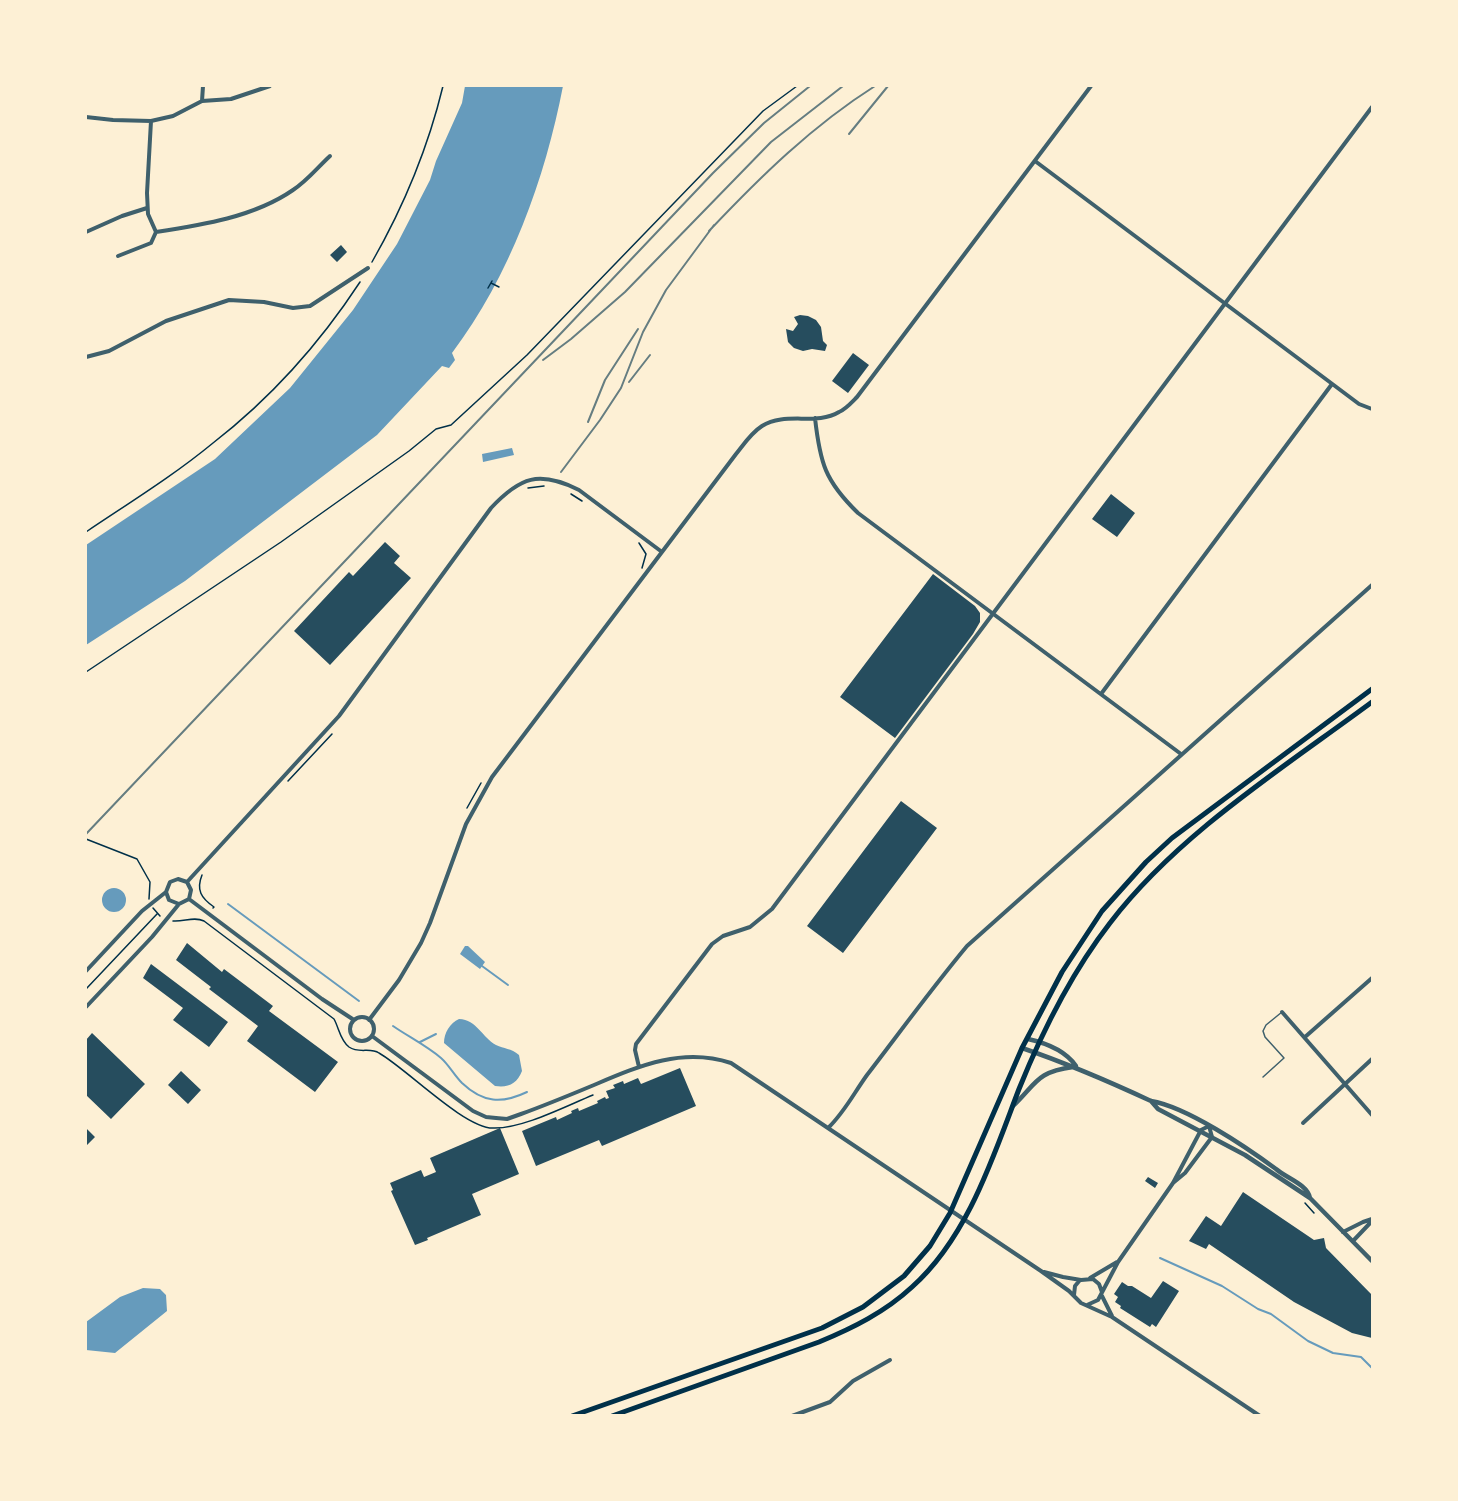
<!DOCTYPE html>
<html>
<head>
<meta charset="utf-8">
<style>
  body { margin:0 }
  #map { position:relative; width:1458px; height:1501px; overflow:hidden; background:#fdf0d5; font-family:Raleway,sans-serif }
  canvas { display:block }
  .frame { position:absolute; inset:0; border:87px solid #fdf0d5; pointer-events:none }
</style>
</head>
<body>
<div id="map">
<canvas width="1458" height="1501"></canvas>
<div class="frame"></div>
</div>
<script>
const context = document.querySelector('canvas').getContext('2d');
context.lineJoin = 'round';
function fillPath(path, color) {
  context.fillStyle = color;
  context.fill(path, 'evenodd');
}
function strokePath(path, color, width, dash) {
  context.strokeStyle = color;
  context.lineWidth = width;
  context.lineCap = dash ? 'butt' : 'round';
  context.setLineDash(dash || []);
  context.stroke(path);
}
fillPath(new Path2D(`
  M 465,86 L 563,86 C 545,179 510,276 452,353 L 455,360 L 449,368 L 442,366 L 377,435 L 185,581 L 86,645 L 86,545 L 215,459 L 290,388 L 353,310 L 397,244 L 430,180 L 436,161 L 462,103 Z
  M 512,448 L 514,455 L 483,462 L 482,454 Z
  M102 900a12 12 0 1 1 24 0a12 12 0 1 1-24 0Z
  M 465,946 L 468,946 L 485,962 L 480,969 L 460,954 Z
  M 459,1019 C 477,1020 482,1037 496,1045 C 504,1049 511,1048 519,1055 L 522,1071 C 517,1084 508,1088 495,1086 L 444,1043 C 444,1033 450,1023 459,1019 Z
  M 143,1288 L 160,1289 L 166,1295 L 167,1311 L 115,1353 L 86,1350 L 86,1322 L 120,1297 Z`), '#669bbc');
strokePath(new Path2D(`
  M 228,904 L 359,1001
  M 482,966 L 508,985
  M 393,1026 C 409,1037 427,1046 441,1058 C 449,1065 454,1075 462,1083 C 483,1103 502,1104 527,1092
  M 420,1042 L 436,1034
  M 1160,1258 L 1222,1286 L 1258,1309 L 1271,1314 L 1308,1341 L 1333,1353 L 1361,1357 L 1372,1368`), '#669bbc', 2);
fillPath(new Path2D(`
  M 341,245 L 347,252 L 337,262 L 330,255 Z
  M 800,315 L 808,316 L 816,320 L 821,327 L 823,341 L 827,345 L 825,351 L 812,349 L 803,351 L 794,348 L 788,342 L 786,329 L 793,331 L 798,324 L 794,317 Z
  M 853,353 L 869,365 L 848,393 L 832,381 Z
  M 1111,494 L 1135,513 L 1117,537 L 1092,519 Z
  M 385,542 L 400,556 L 394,563 L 411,578 L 330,665 L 294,631 L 349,572 L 353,576 Z
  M 933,574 L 975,606 L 980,613 L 980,622 L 973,634 L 895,738 L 840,697 Z
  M 901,801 L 937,828 L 843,953 L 807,926 Z
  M 187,943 L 222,972 L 224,969 L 273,1006 L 269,1011 L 338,1062 L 315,1092 L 247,1041 L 258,1026 L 209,989 L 211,987 L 176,960 Z
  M 151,964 L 228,1022 L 209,1047 L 173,1020 L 183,1008 L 143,978 Z
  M 92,1033 L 145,1084 L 111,1119 L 86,1095 L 86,1040 Z
  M 680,1068 L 696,1106 L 602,1146 L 599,1140 L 536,1166 L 522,1131 L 556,1117 L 557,1120 L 572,1113 L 571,1111 L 578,1108 L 579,1111 L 598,1103 L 597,1101 L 605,1097 L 606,1099 L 609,1098 L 606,1091 L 615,1088 L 613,1085 L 623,1081 L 624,1084 L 638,1078 L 641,1084 Z
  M 181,1071 L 201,1090 L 188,1104 L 168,1085 Z
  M 86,1128 L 95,1137 L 86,1146 Z
  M 500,1128 L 519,1174 L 472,1194 L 481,1215 L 427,1238 L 428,1240 L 415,1245 L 391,1191 L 393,1190 L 390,1183 L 421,1170 L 424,1177 L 436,1172 L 430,1158 Z
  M 1148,1177 L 1158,1183 L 1155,1188 L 1145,1181 Z
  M 1243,1192 L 1314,1240 L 1324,1238 L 1326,1248 L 1372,1295 L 1372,1338 L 1352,1333 L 1294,1302 L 1209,1244 L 1206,1249 L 1189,1241 L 1206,1216 L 1221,1226 Z
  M 1163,1281 L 1179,1291 L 1156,1327 L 1152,1324 L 1150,1327 L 1120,1308 L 1121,1306 L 1115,1302 L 1118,1297 L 1114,1294 L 1122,1282 L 1128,1286 L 1132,1286 L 1151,1298 Z`), '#264d5e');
strokePath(new Path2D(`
  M 372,262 C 404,206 428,148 443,86
  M 491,283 L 499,287
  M 488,288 L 492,281
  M 528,488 L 544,486
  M 571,494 L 582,501
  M 86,532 C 129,503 173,476 213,443 C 271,398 320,343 360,282
  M 639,543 L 646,554 L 642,568
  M 86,672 L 281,542 L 409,451 L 436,429 L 451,425 L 527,355 L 763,111 L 797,86
  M 288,781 L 332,734
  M 467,808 L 481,783
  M 86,839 L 137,859 L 150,882 L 149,899
  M 202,875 C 196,890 201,898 214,907 L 213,908
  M 153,908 L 160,916
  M 173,921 C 184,922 194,916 204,921 L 334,1019 C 339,1028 340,1040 349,1047 C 359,1054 370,1047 379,1053 C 407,1069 464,1128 493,1128 C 522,1129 566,1106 593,1095
  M 86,989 L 157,914
  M 1305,1203 L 1314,1213`), '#003049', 1.5);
strokePath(new Path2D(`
  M 1263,1077 L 1284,1058 L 1265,1037 L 1263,1031 L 1266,1025 L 1282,1012`), '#3f606c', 1.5);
strokePath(new Path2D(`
  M 202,101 L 203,86
  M 86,117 L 113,120 L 151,121 L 173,116 L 202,101 L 231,99 L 270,86
  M 151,121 L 147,193 L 148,214 L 156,232 C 202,225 254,217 293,190 C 307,181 318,167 330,156
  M 1035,161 L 1359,404 L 1372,409
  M 86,232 L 122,216 L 147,208
  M 118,256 L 151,243 L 156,232
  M 86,357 L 109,351 L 166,321 L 229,300 L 264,302 L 293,308 L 310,306 L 368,268
  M 815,418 C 820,463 825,481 858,513 L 1181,754
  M 1101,694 L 1332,384
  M 187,882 L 339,716 L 491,508 C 520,477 539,470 579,490 L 662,552
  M 166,892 L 169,900 L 179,904
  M 189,899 L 322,999 L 354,1020
  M 86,971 L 142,911 L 166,892 L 170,882 L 178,879 L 187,882 L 191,890 L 189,899 L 179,904 L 152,937 L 86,1007
  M 1282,1012 L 1372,1115
  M350 1029a12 12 0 1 1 24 0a12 12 0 1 1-24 0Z
  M 369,1020 L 399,980 L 421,943 L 430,923 L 466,824 L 492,777 L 736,454 C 744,444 751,433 762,426 C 785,411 816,426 839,412 C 846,409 852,402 857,397 L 1091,86
  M 372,1036 L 473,1111 L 486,1117 L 496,1118 L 507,1119 L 521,1114 C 546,1105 570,1095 594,1085 C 639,1066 682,1047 731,1063 L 1041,1271 L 1069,1291 L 1081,1303 L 1112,1317 L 1260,1416
  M 1305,1037 L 1372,978
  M 639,1067 L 635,1050 L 636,1044 L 712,944 L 723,936 L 750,927 L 772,909 L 1372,107
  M 1303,1123 L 1372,1059
  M 828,1128 C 844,1113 854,1093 867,1075 C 900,1032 932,988 967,946 L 1372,585
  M 1343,1232 L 1363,1222 L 1372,1219
  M 1353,1241 L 1372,1221
  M 1044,1272 L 1063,1277 L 1081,1280 L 1093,1279 L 1099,1284 L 1102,1292
  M 1090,1278 L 1117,1262
  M 1074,1295 L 1075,1286 L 1080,1280
  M 1102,1296 L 1112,1316
  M 1087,1305 L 1098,1300 L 1118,1262 L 1173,1183 L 1201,1130 L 1209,1126 L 1212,1137 L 1185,1173 L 1173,1183
  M 792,1416 L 830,1402 L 853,1381 L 890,1360`), '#3f606c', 4);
strokePath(new Path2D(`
  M 1028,1039 C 1046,1043 1065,1050 1076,1066
  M 1022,1048 C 1066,1063 1108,1081 1151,1101 C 1187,1107 1246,1147 1276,1169 C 1286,1178 1307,1184 1310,1198
  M 1151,1101 L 1158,1109 L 1245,1155 L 1310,1198 L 1372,1261
  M 1013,1106 C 1037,1083 1036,1072 1073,1067`), '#3f606c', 4.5);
strokePath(new Path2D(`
  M 572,1416 L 822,1328 L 863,1307 L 904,1276 L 930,1246 L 950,1213 L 1022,1048 L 1062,972 L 1102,911 L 1146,862 L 1172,838 L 1372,689
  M 612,1416 L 819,1342 C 853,1328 885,1312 912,1287 C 968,1237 993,1157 1019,1089 C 1042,1032 1072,972 1110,923 C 1178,834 1283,768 1372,702`), '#003049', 5);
strokePath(new Path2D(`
  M 849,134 L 888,86
  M 709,231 C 760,177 812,126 875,86
  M 543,360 L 571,339 L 625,292 L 771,142 L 843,86
  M 629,382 L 650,355
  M 588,422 L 605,380 L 638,329
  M 561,472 L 600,420 L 621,388 L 643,332 L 666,290 L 714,225
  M 86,834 L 713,173 L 764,123 L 810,86`), '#657d81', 2);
</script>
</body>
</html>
